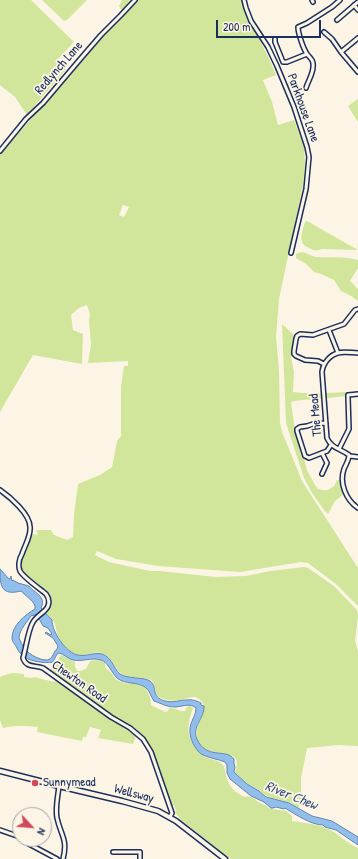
<!DOCTYPE html>
<html>
<head>
<meta charset="utf-8">
<style>
  body { margin:0 }
  #map { position:relative; width:358px; height:859px; overflow:hidden; background:#fcf5e5; font-family:"Patrick Hand",sans-serif }
  canvas { display:block }
  .north { position:absolute; left:12px; top:807px; width:40px; height:40px; box-sizing:border-box; background:#fcf5e5; border:1px solid #a2a6af; border-radius:50%; rotate:116deg; font-size:11px; font-weight:700; line-height:16px; text-align:center; color:#1b2f5e }
  .north::after { content:''; display:block; margin:auto; width:14px; height:18px; background:#d1495b; clip-path:polygon(50% 0,100% 100%,50% 72%,0 100%) }
  .scale { position:absolute; left:216px; top:20px; width:105px; height:18px; box-sizing:border-box; border:2px solid #1b2f5e; border-top:0; padding-left:5px; font-size:12px; line-height:14px; white-space:nowrap; color:#1b2f5e; -webkit-text-stroke:3px #fcf5e5; paint-order:stroke }
</style>
</head>
<body>
<div id="map">
<canvas width="358" height="859"></canvas>
<div class="north">N</div>
<div class="scale">200 m</div>
</div>
<script>
const context = document.querySelector('canvas').getContext('2d');
context.lineJoin = 'round';
function fillPath(path, color) {
  context.fillStyle = color;
  context.fill(path, 'evenodd');
}
function strokePath(path, color, width, dash) {
  context.strokeStyle = color;
  context.lineWidth = width;
  context.lineCap = dash ? 'butt' : 'round';
  context.setLineDash(dash || []);
  context.stroke(path);
}
function write(font, color, halo, rows, align = 'center') {
  context.font = font + ' "Patrick Hand",sans-serif';
  context.lineWidth = 3.5;
  context.setLineDash([]);
  context.textBaseline = 'middle';
  context.strokeStyle = halo;
  context.fillStyle = color;
  for (const [text, x, y, turn = 0] of rows) {
    context.save();
    context.translate(x, y);
    context.rotate((+turn || 0) * Math.PI / 180);
    context.textAlign = isNaN(turn) ? turn : align;
    if (halo) context.strokeText(text, 0, 0);
    context.fillText(text, 0, 0);
    context.restore();
  }
}
fillPath(new Path2D(`
  M 0,0 L 31,0 L 74,42 L 57,60 L 66,69 L 27,115 L 15,97 L 0,85 Z
  M 42,0 L 87,0 L 68,19 L 64,21 Z
  M 122,0 L 130,0 L 122,11 L 119,6 Z
  M 137,0 L 242,0 C 246,18 256,32 264,49 C 269,57 272,66 276,75 L 263,80 L 272,102 L 278,125 L 294,120 L 304,146 L 305,165 L 303,185 L 279,299 L 276,337 L 279,371 L 280,423 L 282,432 L 302,481 L 358,568 L 358,606 L 336,584 L 308,563 L 301,562 L 240,572 L 158,566 L 116,559 L 97,551 L 95,555 L 109,562 L 150,571 L 160,571 L 216,577 L 246,576 L 270,571 L 304,567 L 308,568 L 334,586 L 357,610 L 358,616 L 355,641 L 358,651 L 358,746 L 339,745 L 307,748 L 301,778 L 301,800 L 299,808 L 291,803 L 269,797 L 265,795 L 259,790 L 248,784 L 235,772 C 245,747 215,757 204,748 C 182,729 216,712 199,699 C 193,695 189,698 182,700 C 175,701 168,701 161,698 C 152,694 158,682 149,679 C 142,677 127,678 122,674 C 114,669 113,658 104,654 C 94,650 90,656 80,655 C 70,654 62,645 58,636 C 56,632 56,626 54,622 C 52,619 49,616 46,612 L 50,608 L 52,601 C 51,598 49,595 47,593 C 39,585 20,577 21,563 C 21,553 28,543 32,534 L 38,535 L 36,530 L 51,530 L 54,535 L 67,540 L 73,537 L 74,514 L 78,484 L 100,475 L 112,467 L 117,441 L 121,436 L 121,386 L 124,366 L 128,366 L 128,361 L 88,363 L 91,345 L 89,321 L 90,314 L 87,305 L 79,308 L 71,315 L 73,330 L 83,334 L 82,364 L 33,355 L 0,412 L 0,155 L 102,36 L 131,7 ZM 123,205 L 129,207 L 124,217 L 119,215 Z
  M 358,99 L 358,122 L 348,106 Z
  M 307,221 L 358,250 L 322,249 C 317,251 314,251 309,248 C 297,243 302,233 305,222 Z
  M 302,252 C 307,253 311,256 316,257 C 331,258 344,256 358,260 L 358,268 L 350,281 L 358,289 L 358,301 L 351,296 L 341,291 L 334,280 L 321,274 L 314,272 L 306,264 L 296,258 L 296,254 Z
  M 282,324 L 295,336 C 294,341 293,353 291,357 L 294,372 L 293,392 L 302,393 L 308,393 L 309,394 L 346,392 L 346,396 C 337,397 328,398 320,399 C 309,400 302,399 291,402 L 295,431 L 301,454 L 304,458 L 307,470 L 315,485 L 318,489 L 323,490 L 328,490 L 334,486 L 337,480 L 340,480 L 341,488 L 343,495 L 335,501 L 328,514 L 324,510 L 312,493 L 304,478 L 286,423 Z
  M 61,655 L 75,662 L 75,666 L 77,671 L 80,671 L 86,669 L 90,661 L 99,660 L 105,662 L 105,667 C 107,669 110,672 112,674 C 115,678 115,680 121,682 C 126,684 131,683 136,684 C 147,686 151,695 151,705 L 165,712 L 168,711 L 169,708 C 176,708 180,712 185,711 L 187,707 L 190,706 L 193,708 C 188,723 185,734 196,748 C 199,753 202,756 208,758 C 212,760 218,760 222,764 C 225,767 225,771 226,775 C 228,786 235,793 245,797 L 248,796 L 255,799 L 258,802 L 265,805 L 269,808 L 272,809 L 286,811 L 292,816 L 292,821 C 305,823 320,824 332,831 C 341,836 348,844 358,848 L 358,859 L 231,859 L 181,820 L 175,812 L 176,811 L 174,805 L 172,805 L 156,760 L 150,747 L 144,738 L 133,728 L 108,713 L 50,670 Z
  M 12,673 L 24,674 L 24,677 L 32,678 L 34,677 L 54,682 L 55,680 L 136,736 L 133,744 L 98,738 L 101,730 L 90,727 L 86,737 L 83,737 L 82,741 L 37,732 L 38,727 C 26,726 15,725 3,728 L 0,720 L 0,677 L 2,676 Z`), '#d1e69a');
const water = new Path2D(`
  M 0,569 L 9,579 L 10,579 L 11,576 L 12,581 L 13,580 L 18,583 L 29,586 C 34,593 47,596 41,608 L 52,620 C 52,632 66,653 78,655 C 86,657 94,652 102,654 C 112,657 113,668 120,674 C 127,679 145,677 150,681 C 158,686 150,697 165,701 C 173,703 180,700 187,700 C 192,699 197,701 201,703 L 201,705 L 204,706 C 205,718 191,727 197,739 C 206,760 226,748 234,759 L 234,764 L 235,767 L 234,771 L 234,772 L 247,784 L 259,791 L 266,797 L 289,803 L 312,816 L 332,821 L 358,837 L 358,845 L 336,830 L 325,827 L 323,825 C 311,825 295,814 285,808 L 284,809 L 276,807 L 273,808 L 271,808 L 264,802 L 251,796 L 230,779 L 227,773 L 227,765 L 225,762 C 218,759 208,758 201,754 C 195,749 189,738 190,729 C 190,722 196,716 196,708 C 190,703 184,706 176,707 C 166,707 163,704 154,701 C 151,697 150,691 146,688 C 138,681 125,685 117,678 C 112,673 107,661 101,660 C 92,657 82,662 73,660 C 68,659 64,654 59,653 L 57,654 L 53,662 C 45,664 26,661 21,654 C 19,652 17,649 16,646 C 14,644 12,641 12,638 C 12,625 25,615 35,609 L 35,606 L 33,602 L 21,591 C 1,596 0,586 0,569 ZM 37,615 L 43,626 L 48,628 L 52,634 L 51,635 L 46,632 L 45,633 L 53,638 L 58,646 L 57,649 C 54,651 53,657 50,659 C 44,663 28,654 25,649 C 23,647 20,640 19,638 C 19,630 28,621 31,616 Z`);
fillPath(water, '#92beeb');
strokePath(water, '#6285b3', 1);
const minor = new Path2D(`
  M 244,0 L 246,8 L 251,21 L 268,47 L 277,66 L 294,107 L 307,147 L 309,157 L 306,189 L 291,253
  M 312,0 L 313,2
  M 354,5 L 358,10
  M 337,20 L 358,2
  M 324,32 L 332,39 L 341,52 L 358,72
  M 275,39 L 275,42 L 283,62 L 287,62 L 307,54
  M 341,52 L 358,38
  M 306,88 C 308,81 313,74 313,67 C 314,60 310,58 307,54 C 303,48 298,33 298,27 L 307,23 L 332,7 L 340,0
  M 0,151 L 26,119 L 43,103 L 82,57 L 101,35 L 121,15 L 135,0
  M 329,330 L 338,353
  M 358,353 C 352,353 344,351 338,353 C 330,355 323,363 322,372 L 327,438 C 331,448 341,449 349,455 C 349,460 346,464 344,469 C 339,483 346,500 358,508
  M 324,364 L 318,361 L 305,360 L 296,356 L 294,354 L 294,351 L 296,339 L 297,336 L 300,334 L 313,335 L 344,324 L 355,310 L 358,309
  M 326,423 L 313,424 L 307,426 L 300,427 L 297,429 L 297,431 L 305,456 L 309,458 L 327,451 L 331,445
  M 339,449 L 349,429 L 348,397 L 348,395 L 358,394
  M 350,456 L 358,457
  M 322,474 L 327,463 L 322,453
  M 0,490 C 10,497 30,514 30,527 C 31,536 25,545 22,554 C 19,559 18,566 20,571 C 23,577 40,589 46,594 C 49,598 50,601 48,606 C 46,612 37,615 33,622 C 28,630 26,648 23,658 C 26,668 35,665 43,668 L 111,717 L 130,728 L 143,739 L 151,752 L 172,813 L 170,817
  M 59,786 C 58,796 55,808 57,818 C 61,836 68,839 63,859
  M 0,830 L 20,837
  M 29,844 L 57,859
  M 113,852 L 140,852 L 140,859`);
const secondary = new Path2D(`
  M 0,771 L 59,786 L 122,801 L 158,811 L 176,821 L 225,859`);
strokePath(minor, '#1b2f5e', 6);
strokePath(secondary, '#1b2f5e', 7);
strokePath(minor, '#fcf5e5', 3);
strokePath(secondary, '#fcf5e5', 4);
for (const [x, y, r, color] of [
  [35,783,4,"#d1495b"]
]) {
  const dot = new Path2D();
  dot.arc(x, y, r, 0, 2 * Math.PI);
  context.fillStyle = color;
  context.fill(dot);
  strokePath(dot, '#fcf5e5', 1.5);
}
write('13px', '#1b2f5e', '#fcf5e5', [
  ["Redlynch Lane",59,68,-49],
  ["Parkhouse Lane",303,108,70],
  ["The Mead",316,415,-95],
  ["Chewton Road",79,682,35],
  ["Wellsway",134,794,15]
]);
write('13px', '#1b2f5e', '#fcf5e5', [
  ["Sunnymead",43,783]
], 'left');
write('italic 14px', '#395381', '#fcf5e5', [
  ["River Chew",291,796,22]
]);
</script>
</body>
</html>
